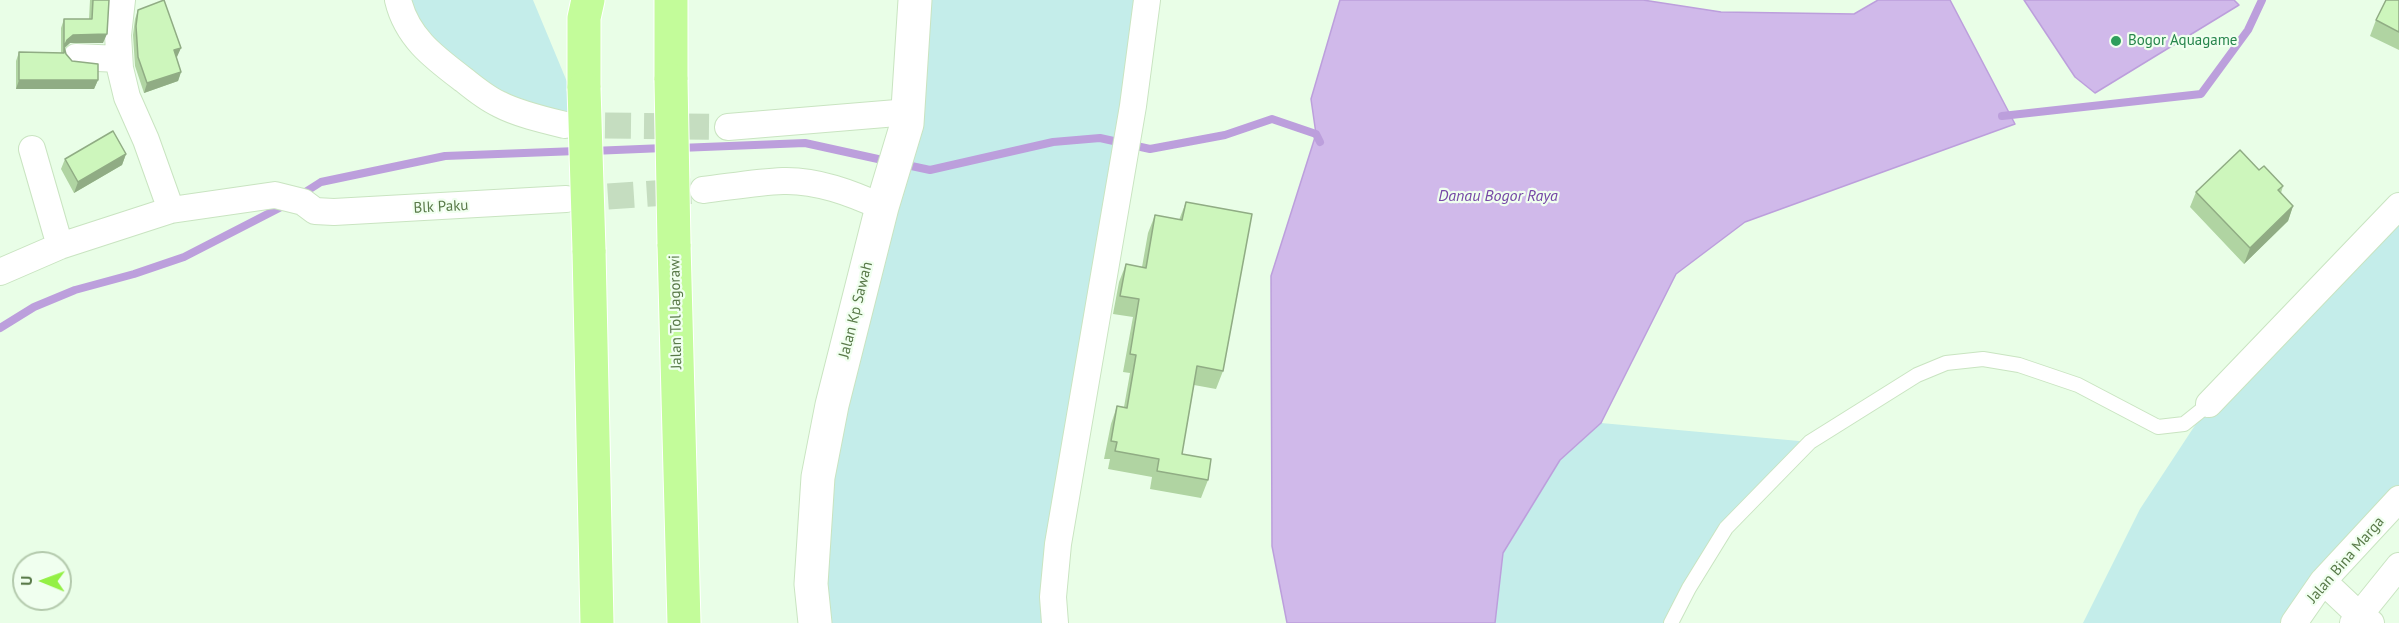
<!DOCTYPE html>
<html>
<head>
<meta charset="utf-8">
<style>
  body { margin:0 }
  #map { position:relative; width:2399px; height:623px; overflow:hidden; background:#e9fee7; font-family:"PT Sans",sans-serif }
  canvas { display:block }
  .north { position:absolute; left:12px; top:551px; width:60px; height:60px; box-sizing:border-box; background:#f0ffef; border:2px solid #b4caad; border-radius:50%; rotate:271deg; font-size:16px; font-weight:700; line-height:24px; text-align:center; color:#597a49 }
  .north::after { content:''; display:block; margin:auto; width:21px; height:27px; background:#93f044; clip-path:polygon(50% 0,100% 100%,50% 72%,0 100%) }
</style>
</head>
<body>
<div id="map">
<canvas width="2399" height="623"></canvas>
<div class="north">U</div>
</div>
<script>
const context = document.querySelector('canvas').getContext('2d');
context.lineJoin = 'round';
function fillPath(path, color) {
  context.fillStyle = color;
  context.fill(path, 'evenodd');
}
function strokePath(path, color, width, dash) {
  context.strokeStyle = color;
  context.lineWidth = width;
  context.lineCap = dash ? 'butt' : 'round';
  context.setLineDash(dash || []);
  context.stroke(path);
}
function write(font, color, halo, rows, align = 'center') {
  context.font = font + ' "PT Sans",sans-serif';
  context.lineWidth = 4.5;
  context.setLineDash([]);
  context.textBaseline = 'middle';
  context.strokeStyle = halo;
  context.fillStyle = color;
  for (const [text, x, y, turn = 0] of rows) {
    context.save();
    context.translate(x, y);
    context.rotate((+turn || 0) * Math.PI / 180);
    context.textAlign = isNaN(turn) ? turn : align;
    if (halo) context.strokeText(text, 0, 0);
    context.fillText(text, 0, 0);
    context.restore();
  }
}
fillPath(new Path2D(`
  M 398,0 L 533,0 L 585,125 L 464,80 Z
  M 915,0 L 1147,0 L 1055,623 L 815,623 L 811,584 L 882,207 Z
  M 2399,206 L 2399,499 L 2296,623 L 2083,623 L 2140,509 L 2209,404 Z
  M 1601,423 L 1810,442 L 1726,528 L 1671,623 L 1495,623 L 1503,553 L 1560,460 Z`), '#c4edea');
const water = new Path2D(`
  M 1340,0 L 1643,0 L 1721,12 L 1854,14 L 1878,0 L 1950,0 L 2015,124 L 1745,222 L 1676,274 L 1601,423 L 1560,460 L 1503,553 L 1495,623 L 1287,623 L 1272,546 L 1271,276 L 1316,134 L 1311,99 Z
  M 2024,0 L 2234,0 L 2239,5 L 2095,93 L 2075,77 Z`);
fillPath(water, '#d0b9ea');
strokePath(water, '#bc9fdc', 1.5);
strokePath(new Path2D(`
  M 2002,116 L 2201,94 L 2248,30 L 2262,0
  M 679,148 L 805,143 L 887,161
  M 592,151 L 664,148
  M 902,164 L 930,170 L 1053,142 L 1100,138 L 1150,149 L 1225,135 L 1272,119 L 1316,134 L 1320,142
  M 299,196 L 321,182 L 445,156 L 577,151
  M 0,328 L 34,307 L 75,290 L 134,274 L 184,257 L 287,204`), '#bc9fdc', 8);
strokePath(new Path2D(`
  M 566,125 L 728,127
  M 569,199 L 691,191`), '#c5ddc0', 26, [26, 13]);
const service = new Path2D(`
  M 1671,623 L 1689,588 L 1726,528 L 1810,442 L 1917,375 L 1946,363 L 1983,359 L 2019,365 L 2078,385 L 2158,427 L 2184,424 L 2209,404`);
const minor = new Path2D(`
  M 122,0 L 118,35 L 120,68 L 127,97 L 146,140 L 171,210
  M 398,0 C 407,38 435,58 464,80 C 475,89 486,98 499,104 C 518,114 544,120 565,125
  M 76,57 L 119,59
  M 728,127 L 909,112
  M 32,149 L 60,246
  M 703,190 C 729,187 757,182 783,181 C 817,180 851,193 882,207
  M 0,272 L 60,246 L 171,210 L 275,195 L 303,202 L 315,211 L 334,212 L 566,199
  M 2209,404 L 2399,206
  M 2323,581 L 2359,615 L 2371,623
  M 1055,623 L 1053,597 L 1058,544 L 1133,106 L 1147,0
  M 2294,623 L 2323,581 L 2399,499
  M 2353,623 L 2399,566`);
const tertiary = new Path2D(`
  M 815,623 L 811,584 L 818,477 L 832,405 L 882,207 L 907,124 L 915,0`);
const motorway = new Path2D(`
  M 671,80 L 671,0
  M 584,88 L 584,18 L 588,0
  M 674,244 L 684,623
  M 589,250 L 597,623`);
strokePath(service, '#c9e4c1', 16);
strokePath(minor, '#c9e4c1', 28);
strokePath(tertiary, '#c9e4c1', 35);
strokePath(motorway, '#fff', 35);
strokePath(service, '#fff', 14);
strokePath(minor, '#fff', 26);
strokePath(tertiary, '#fff', 33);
strokePath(motorway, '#c3fc9a', 33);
const motorwayBridge = new Path2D(`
  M 671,80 L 674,244
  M 584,88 L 589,250`);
strokePath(motorwayBridge, '#fff', 35, []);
strokePath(motorwayBridge, '#c3fc9a', 33);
fillPath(new Path2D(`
  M 90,0 L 109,0 L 103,43 L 70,43 L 65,48 L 66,54 L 72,61 L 98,80 L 94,89 L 16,89 L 16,61 L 19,52 L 61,53 L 61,28 L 64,19 L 89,19 Z
  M 2399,0 L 2399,50 L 2370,36 L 2376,20 Z
  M 138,10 L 177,57 L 176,57 L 181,72 L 178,81 L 144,93 L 135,66 L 133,35 L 135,19 Z
  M 126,154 L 122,165 L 74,193 L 61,169 L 65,159 Z
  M 2259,170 L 2283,186 L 2281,193 L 2293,206 L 2288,221 L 2244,264 L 2190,207 L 2196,192 Z
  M 1186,202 L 1223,371 L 1216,389 L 1194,385 L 1182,454 L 1208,480 L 1201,498 L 1150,489 L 1152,477 L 1108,469 L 1110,459 L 1104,459 L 1111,424 L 1117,406 L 1124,407 L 1130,373 L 1123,372 L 1133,317 L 1113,314 L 1119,282 L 1126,264 L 1142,267 L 1148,233 L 1155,215 L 1179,220 Z`), '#b0d4a2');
fillPath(new Path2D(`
  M 107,34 L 103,43 L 70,43 L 64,48 L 67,40 L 73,35 Z
  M 181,48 L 177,57 L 171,59 L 174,50 Z
  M 181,72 L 178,81 L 144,93 L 147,83 Z
  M 19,80 L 98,80 L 94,89 L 16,89 Z
  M 126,154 L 122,165 L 74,193 L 78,182 Z
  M 2293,206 L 2288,221 L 2244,264 L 2250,248 Z`), '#90ac84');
const building = new Path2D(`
  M 93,0 L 109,0 L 107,34 L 73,35 L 67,40 L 64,47 L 66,54 L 72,61 L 98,64 L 98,80 L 19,80 L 19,52 L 64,53 L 64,19 L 92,19 Z
  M 164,0 L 181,48 L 174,50 L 181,72 L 147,83 L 138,57 L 136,26 L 138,10 Z
  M 2386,0 L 2399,0 L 2399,32 L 2376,20 Z
  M 113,131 L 126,154 L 78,182 L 65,159 Z
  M 2240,150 L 2259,170 L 2264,166 L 2283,186 L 2278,190 L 2293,206 L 2250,248 L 2196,192 Z
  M 1186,202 L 1252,214 L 1223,371 L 1197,366 L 1182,454 L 1211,459 L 1208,480 L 1157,471 L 1159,459 L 1115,451 L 1117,442 L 1111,441 L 1117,406 L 1127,408 L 1136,355 L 1130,354 L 1139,299 L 1120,296 L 1126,264 L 1146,268 L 1155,215 L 1182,220 Z`);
fillPath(building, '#cdf6bc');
strokePath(building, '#90ac84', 1.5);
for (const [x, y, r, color] of [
  [2116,41,6,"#2e9e5b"]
]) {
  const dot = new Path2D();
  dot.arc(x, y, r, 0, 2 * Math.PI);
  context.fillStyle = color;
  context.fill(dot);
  strokePath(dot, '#f0ffef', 2);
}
write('15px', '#27864d', '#f0ffef', [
  ["Bogor Aquagame",2128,41]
], 'left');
write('15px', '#597a49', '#f0ffef', [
  ["Blk Paku",441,207,-3],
  ["Jalan Kp Sawah",856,310,-76],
  ["Jalan Tol Jagorawi",676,312,-91],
  ["Jalan Bina Marga",2346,560,-49]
]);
write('italic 16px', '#7648a6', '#f0ffef', [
  ["Danau Bogor Raya",1498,196]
]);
</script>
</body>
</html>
